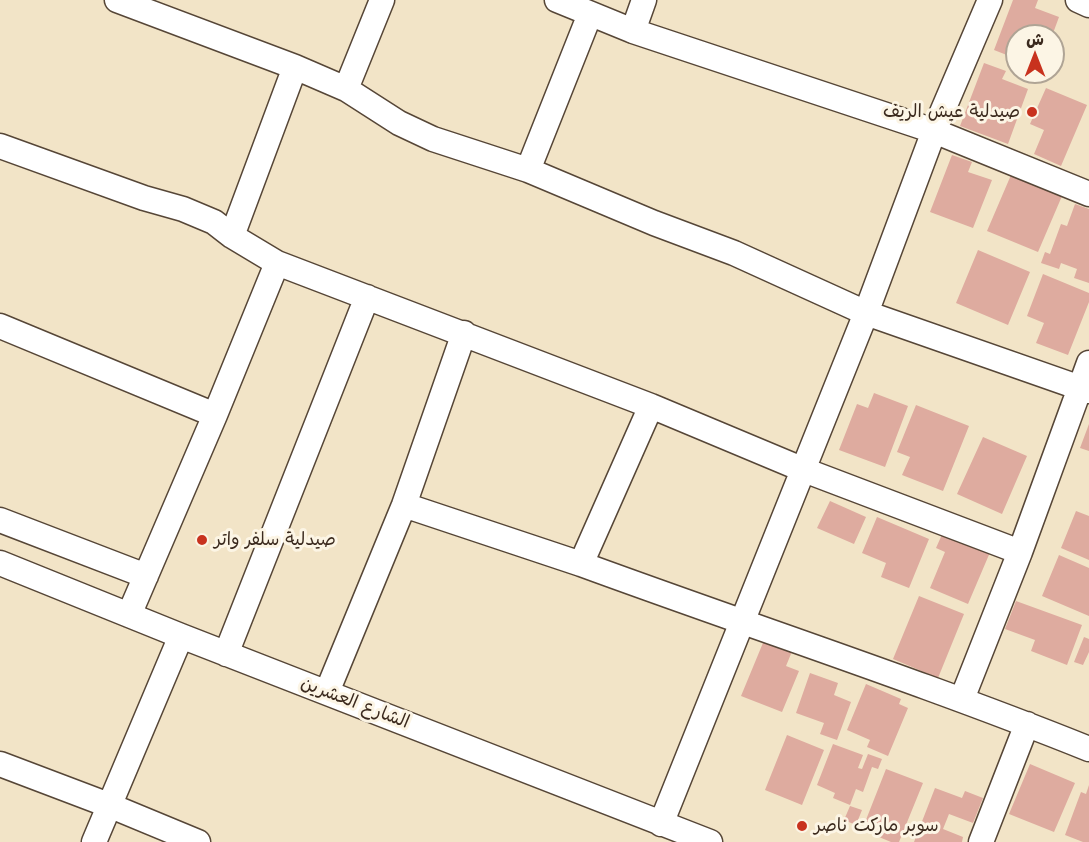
<!DOCTYPE html>
<html>
<head>
<meta charset="utf-8">
<style>
  body { margin:0 }
  #map { position:relative; width:1089px; height:842px; overflow:hidden; background:#f2e4c7; font-family:"Playpen Sans","Playpen Sans Arabic",sans-serif }
  canvas { display:block }
  .north { position:absolute; left:1005px; top:24px; width:60px; height:60px; box-sizing:border-box; background:#fcf5e5; border:2px solid #afa495; border-radius:50%; rotate:0deg; font-size:16px; font-weight:700; line-height:24px; text-align:center; color:#3b2a1e }
  .north::after { content:''; display:block; margin:auto; width:21px; height:27px; background:#c8321e; clip-path:polygon(50% 0,100% 100%,50% 72%,0 100%) }
</style>
</head>
<body>
<div id="map">
<canvas width="1089" height="842"></canvas>
<div class="north">ش</div>
</div>
<script>
const context = document.querySelector('canvas').getContext('2d');
context.lineJoin = 'round';
function fillPath(path, color) {
  context.fillStyle = color;
  context.fill(path, 'evenodd');
}
function strokePath(path, color, width, dash) {
  context.strokeStyle = color;
  context.lineWidth = width;
  context.lineCap = dash ? 'butt' : 'round';
  context.setLineDash(dash || []);
  context.stroke(path);
}
function write(font, color, halo, rows, align = 'center') {
  context.font = font + ' "Playpen Sans","Playpen Sans Arabic",sans-serif';
  context.lineWidth = 6;
  context.setLineDash([]);
  context.textBaseline = 'middle';
  context.strokeStyle = halo;
  context.fillStyle = color;
  for (const [text, x, y, turn = 0] of rows) {
    context.save();
    context.translate(x, y);
    context.rotate((+turn || 0) * Math.PI / 180);
    context.textAlign = isNaN(turn) ? turn : align;
    if (halo) context.strokeText(text, 0, 0);
    context.fillText(text, 0, 0);
    context.restore();
  }
}
fillPath(new Path2D(`
  M 1013,0 L 1038,0 L 1035,8 L 1059,17 L 1052,36 L 1017,36 L 1017,59 L 994,50 Z
  M 984,63 L 1006,71 L 1002,79 L 1028,89 L 1008,144 L 960,126 Z
  M 1046,88 L 1087,105 L 1061,166 L 1034,154 L 1044,130 L 1030,124 Z
  M 952,155 L 972,162 L 968,172 L 992,180 L 973,228 L 930,212 Z
  M 1011,175 L 1062,196 L 1038,252 L 987,231 Z
  M 1075,204 L 1089,209 L 1089,283 L 1074,278 L 1077,269 L 1061,263 L 1059,269 L 1041,263 L 1045,252 L 1050,254 L 1061,224 L 1067,226 Z
  M 978,250 L 1030,272 L 1008,325 L 956,303 Z
  M 1043,274 L 1089,293 L 1089,302 L 1068,355 L 1036,343 L 1044,323 L 1027,316 Z
  M 874,393 L 908,406 L 885,467 L 839,450 L 857,404 L 868,408 Z
  M 916,405 L 969,426 L 943,491 L 902,475 L 910,457 L 897,452 Z
  M 1089,424 L 1089,451 L 1080,448 Z
  M 983,437 L 1027,456 L 1002,514 L 957,494 Z
  M 830,501 L 866,517 L 854,544 L 817,528 Z
  M 1076,511 L 1089,516 L 1089,560 L 1061,548 Z
  M 877,517 L 929,539 L 909,588 L 881,577 L 886,563 L 862,553 Z
  M 944,530 L 991,550 L 968,604 L 930,588 L 945,552 L 936,548 Z
  M 1059,555 L 1089,568 L 1089,616 L 1042,596 Z
  M 919,596 L 964,614 L 938,678 L 893,659 Z
  M 1016,601 L 1082,625 L 1067,665 L 1031,651 L 1035,640 L 1005,629 Z
  M 1084,637 L 1089,639 L 1089,652 L 1083,665 L 1074,662 Z
  M 765,638 L 793,649 L 786,666 L 799,671 L 782,712 L 741,696 Z
  M 810,673 L 838,683 L 834,695 L 851,702 L 837,740 L 820,734 L 824,723 L 796,713 Z
  M 866,684 L 901,699 L 899,704 L 908,708 L 888,756 L 867,747 L 870,740 L 847,730 Z
  M 787,735 L 824,750 L 802,805 L 765,790 Z
  M 833,744 L 863,755 L 858,768 L 862,769 L 868,754 L 882,759 L 878,769 L 872,767 L 863,792 L 856,789 L 850,805 L 833,798 L 835,793 L 817,785 Z
  M 1030,764 L 1075,783 L 1054,832 L 1009,814 Z
  M 886,769 L 923,783 L 899,842 L 891,842 L 862,830 Z
  M 1089,785 L 1089,842 L 1083,842 L 1065,835 L 1081,792 L 1086,794 Z
  M 935,788 L 962,798 L 965,791 L 983,798 L 973,823 L 949,814 L 943,829 L 963,837 L 962,842 L 914,842 Z
  M 850,806 L 862,810 L 856,825 L 844,820 Z`), '#deab9f');
const minor = new Path2D(`
  M 117,0 L 295,67 L 346,89 L 399,123 L 433,139 L 528,170 L 654,223 L 734,253 L 866,313 L 1089,391
  M 557,0 L 633,31 L 934,131 L 1089,194
  M 1078,0 L 1089,5
  M 633,31 L 644,0
  M 346,89 L 382,0
  M 0,146 L 144,198 L 183,209 L 214,222 L 232,236 L 277,263 L 215,415 L 0,326
  M 528,170 L 590,14
  M 232,236 L 295,67
  M 277,263 L 651,406 L 804,470 L 1020,552
  M 404,505 L 581,564 L 651,406
  M 0,520 L 146,576
  M 0,563 L 181,636 L 710,842
  M 581,564 C 750,626 922,682 1089,749
  M 129,615 L 215,415
  M 226,654 L 367,297
  M 327,692 L 404,505 L 464,333
  M 962,699 L 1020,552 L 1089,363
  M 0,764 L 111,806 L 198,842
  M 661,824 L 866,313 L 934,131 L 990,0
  M 94,842 L 181,636
  M 981,842 L 1027,724`);
strokePath(minor, '#564637', 27);
strokePath(minor, '#fff', 24);
for (const [x, y, r, color] of [
  [1032,112,6,"#c8321e"],
  [202,540,6,"#c8321e"],
  [802,826,6,"#c8321e"]
]) {
  const dot = new Path2D();
  dot.arc(x, y, r, 0, 2 * Math.PI);
  context.fillStyle = color;
  context.fill(dot);
  strokePath(dot, '#fcf5e5', 2);
}
write('18px', '#3b2a1e', '#fcf5e5', [
  ["صيدلية عيش الريف",1020,112,"right"],
  ["صيدلية سلفر واتر",214,540],
  ["سوبر ماركت ناصر",814,826]
], 'left');
write('18px', '#3b2a1e', '#fcf5e5', [
  ["الشارع العشرين",355,703,21]
]);
</script>
</body>
</html>
